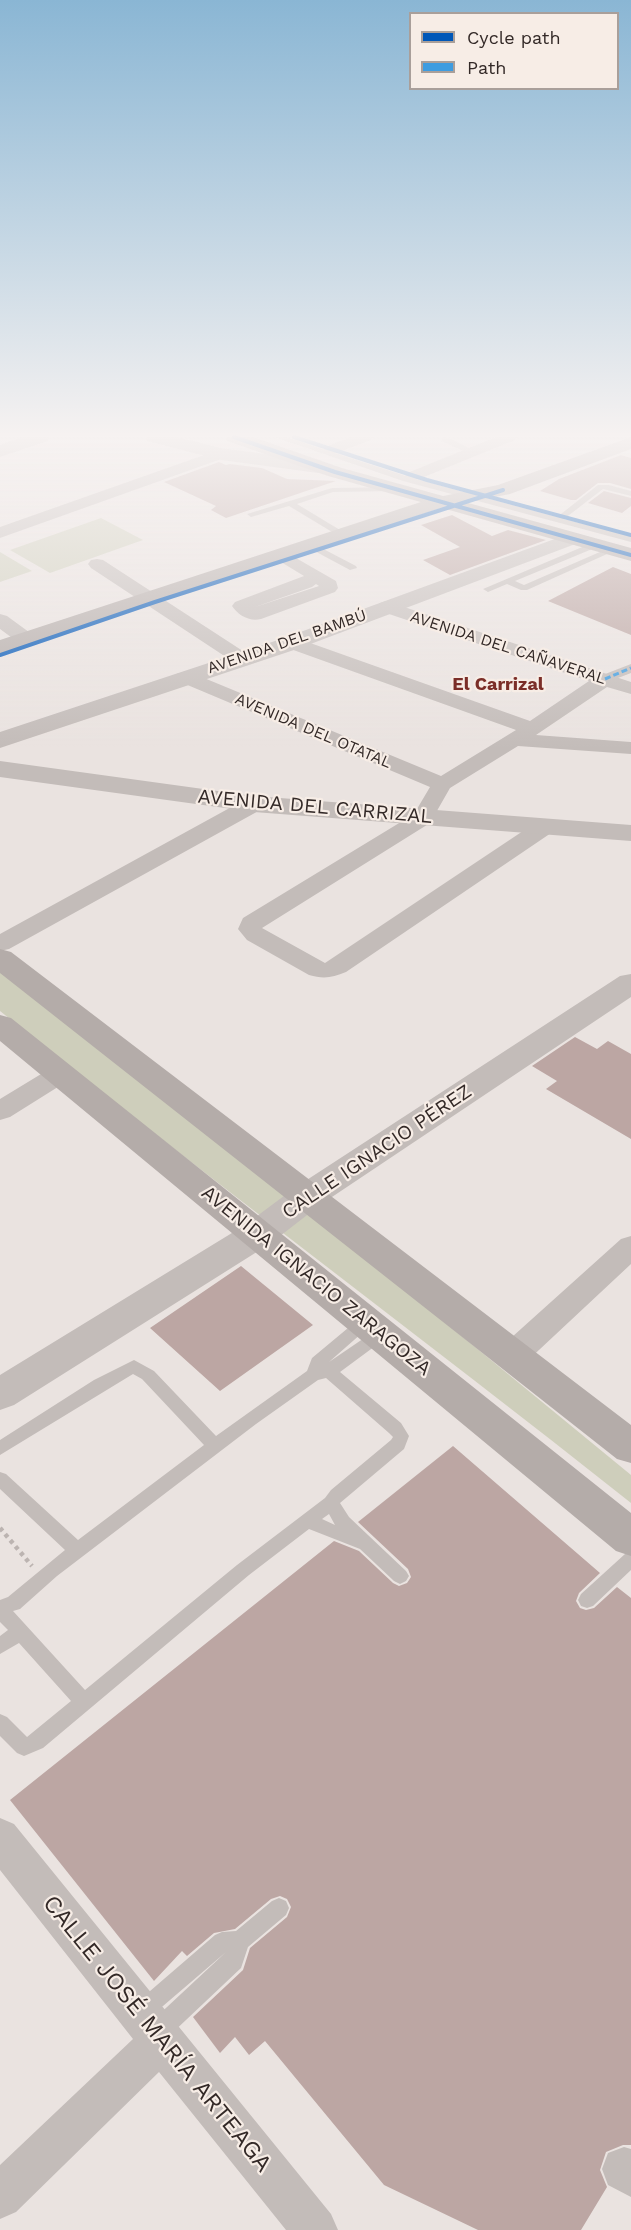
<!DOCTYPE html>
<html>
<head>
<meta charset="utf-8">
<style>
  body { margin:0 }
  #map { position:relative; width:631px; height:2230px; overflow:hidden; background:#eae3e0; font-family:"Work Sans",sans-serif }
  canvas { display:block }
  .legend { position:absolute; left:409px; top:12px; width:210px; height:78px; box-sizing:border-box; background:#f7ede6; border:2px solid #a99f9a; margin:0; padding:8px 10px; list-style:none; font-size:18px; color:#332927 }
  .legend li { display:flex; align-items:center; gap:12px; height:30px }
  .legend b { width:30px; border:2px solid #a99f9a }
</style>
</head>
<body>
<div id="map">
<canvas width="631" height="2230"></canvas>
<ul class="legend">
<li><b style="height:8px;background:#0057b8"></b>Cycle path</li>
<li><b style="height:8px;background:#3e9ce0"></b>Path</li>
</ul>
</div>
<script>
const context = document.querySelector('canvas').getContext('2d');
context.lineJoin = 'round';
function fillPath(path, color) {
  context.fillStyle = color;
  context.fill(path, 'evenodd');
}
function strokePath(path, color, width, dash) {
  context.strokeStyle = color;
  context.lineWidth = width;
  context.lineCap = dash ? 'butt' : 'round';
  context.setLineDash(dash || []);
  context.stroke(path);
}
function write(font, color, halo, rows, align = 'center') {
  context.font = font + ' "Work Sans",sans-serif';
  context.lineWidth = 4.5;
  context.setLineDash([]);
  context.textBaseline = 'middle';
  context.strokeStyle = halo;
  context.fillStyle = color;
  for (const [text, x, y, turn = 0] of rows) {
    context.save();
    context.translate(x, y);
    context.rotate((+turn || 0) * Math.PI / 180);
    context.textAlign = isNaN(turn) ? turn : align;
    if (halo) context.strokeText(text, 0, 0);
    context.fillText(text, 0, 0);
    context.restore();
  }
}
fillPath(new Path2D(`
  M 101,518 L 143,540 L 50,573 L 10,550 Z
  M 0,552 L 32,571 L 0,582 Z
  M 0,968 L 318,1218 L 631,1475 L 631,1503 C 422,1337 208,1179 0,1011 Z`), '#cecebb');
fillPath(new Path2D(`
  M 621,455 L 631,458 L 631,489 L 610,483 L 598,483 L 576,500 L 571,500 L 540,491 L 559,479 Z
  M 219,462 L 226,465 L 230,464 L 262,468 L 287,479 L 336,481 L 226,518 L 211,510 L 216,506 L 164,482 Z
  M 604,491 L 631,498 L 631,506 L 622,513 L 588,503 Z
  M 452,515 L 492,536 L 508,530 L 546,540 L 450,575 L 423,560 L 460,547 L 421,525 Z
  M 613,567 L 631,574 L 631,635 L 548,601 Z
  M 575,1037 L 597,1049 L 608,1041 L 631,1054 L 631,1139 L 546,1089 L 557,1081 L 532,1066 Z
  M 241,1266 L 313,1325 L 220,1391 L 150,1328 Z
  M 453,1446 L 600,1573 L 579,1593 L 576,1601 L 580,1608 L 586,1610 L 594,1608 L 617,1587 L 631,1598 L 631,2145 L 623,2145 L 606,2152 L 600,2170 L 607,2187 L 581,2230 L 478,2230 L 384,2185 L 265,2041 L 249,2055 L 235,2037 L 220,2053 L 193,2017 L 243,1970 L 250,1948 L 287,1917 L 291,1907 L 287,1899 L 280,1896 L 271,1899 L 235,1929 L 214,1933 L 187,1956 L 182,1951 L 154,1981 L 10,1800 L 334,1541 L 359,1551 L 393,1583 L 399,1586 L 407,1583 L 411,1577 L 408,1569 L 358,1522 Z`), '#bca6a3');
strokePath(new Path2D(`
  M 0,1528 L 32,1566`), '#bcb4b1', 4.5, [4, 4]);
fillPath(new Path2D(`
  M 274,437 L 286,437 L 409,477 L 557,517 L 598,485 L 609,485 L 631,491 L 631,496 L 603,489 L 564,519 L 631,536 L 631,542 L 403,481 Z
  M 442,437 L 447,437 L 477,452 L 470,454 L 441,441 Z
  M 394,487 L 397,487 L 397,491 L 333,492 L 297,504 L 345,533 L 345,537 L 342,538 L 289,506 L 251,517 L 247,514 L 332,488 Z
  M 310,542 L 356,566 L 357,568 L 350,570 L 307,547 L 307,543 Z
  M 594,542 L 598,545 L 597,547 L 515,581 L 524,585 L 609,548 L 616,550 L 527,590 L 521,590 L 507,584 L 488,592 L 483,589 Z
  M 365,1316 L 370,1318 L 373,1322 L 370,1326 L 329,1362 L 376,1330 L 381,1328 L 386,1330 L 389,1334 L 386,1338 L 340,1372 L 401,1423 L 409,1436 L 404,1449 L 340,1503 L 349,1517 L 406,1571 L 409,1576 L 406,1581 L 400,1584 L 394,1581 L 360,1549 L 309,1529 L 249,1575 L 43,1748 L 24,1756 L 17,1753 L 0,1736 L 0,1714 L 7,1717 L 27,1737 L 71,1701 L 19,1643 L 0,1654 L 0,1636 L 8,1630 L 0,1622 L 0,1600 L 8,1597 L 65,1550 L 0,1489 L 0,1472 L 6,1474 L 78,1540 L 204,1445 L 142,1379 L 133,1374 L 0,1455 L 0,1440 L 94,1380 L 134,1360 L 154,1371 L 216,1436 L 307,1371 L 312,1358 L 360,1318 ZM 326,1378 L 389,1433 L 393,1437 L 391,1440 L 331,1490 L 325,1498 L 237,1565 L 85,1690 L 13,1611 L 20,1609 L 57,1576 L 256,1424 L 318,1380 ZM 329,1514 L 335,1525 L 322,1519 Z
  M 631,1551 L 631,1570 L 593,1606 L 587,1608 L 581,1606 L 578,1600 L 581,1594 L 625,1554 Z
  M 279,1898 L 286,1901 L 289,1908 L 286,1915 L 248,1947 L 241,1968 L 168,2037 L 160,2040 L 152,2037 L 149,2029 L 152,2021 L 226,1952 L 149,2018 L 142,2022 L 135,2018 L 131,2011 L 135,2004 L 215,1935 L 222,1932 L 236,1931 L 272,1901 Z`), '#c3bcb9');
fillPath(new Path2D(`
  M 631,664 L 631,673 L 605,683 L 598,679 L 600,676 Z`), '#c3bcb9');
fillPath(new Path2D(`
  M 351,437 L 374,437 L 371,440 L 337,453 L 325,453 L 323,450 L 325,447 Z
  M 496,437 L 518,437 L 515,440 L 419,479 L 407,479 L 405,476 L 407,473 Z
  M 221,449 L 229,454 L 227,457 L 0,538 L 0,527 Z
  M 282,550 L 336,581 L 338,588 L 335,592 L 261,619 C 249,622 238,615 232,606 L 235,602 L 304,576 L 276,559 L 273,555 L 276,551 ZM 316,584 L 319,586 L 255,607 L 312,587 Z
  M 97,559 L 103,560 L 249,655 L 252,659 L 249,663 L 235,663 L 91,568 L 88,564 L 91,560 Z
  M 386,601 L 631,682 L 631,694 L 607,687 L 536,735 L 631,742 L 631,754 L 518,746 L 450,788 L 430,823 L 262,928 L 325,963 L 538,821 L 546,819 L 554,821 L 557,826 L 554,831 L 346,972 C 332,978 323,979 309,975 L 247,940 L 238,929 L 243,918 L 414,814 L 430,787 L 178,681 L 175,677 L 178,673 L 192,673 L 441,776 L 516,730 L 285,647 L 283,643 L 285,639 L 299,639 L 530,721 L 589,681 L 380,611 L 377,607 L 380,603 Z
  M 0,614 L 7,616 L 33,635 L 35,639 L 33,643 L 19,643 L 0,629 Z
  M 254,797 L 262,799 L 265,804 L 262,809 L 9,949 L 0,951 L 0,934 L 246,799 Z
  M 60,1065 L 69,1068 L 73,1074 L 69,1080 L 10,1117 L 0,1120 L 0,1099 L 51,1068 Z
  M 631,1236 L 631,1264 L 524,1364 L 513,1367 L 502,1364 L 497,1355 L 502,1346 L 621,1239 Z
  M 0,1818 L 14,1824 L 331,2214 L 338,2230 L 286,2230 L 159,2072 L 16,2212 L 0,2219 L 0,2165 L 133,2039 L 0,1870 Z
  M 624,2147 L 631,2149 L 631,2197 L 608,2185 L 602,2169 L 608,2153 Z`), '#c3bcb9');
fillPath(new Path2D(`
  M 22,437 L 50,437 L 48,441 L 0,457 L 0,445 Z
  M 145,437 L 177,437 L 221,448 L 318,461 L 325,463 L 328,467 L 325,471 L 318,473 L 221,460 L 147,441 Z
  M 571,533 L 578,535 L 582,539 L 578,543 L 300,648 L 0,748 L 0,732 L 284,638 Z
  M 0,761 L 254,796 L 631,825 L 631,841 L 254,812 L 0,777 Z
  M 631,974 L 631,997 L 320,1205 L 271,1243 L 14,1405 L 0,1410 L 0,1375 L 245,1225 L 296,1187 L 620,976 Z`), '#c3bcb9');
fillPath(new Path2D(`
  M 631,437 L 631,449 L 510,494 L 444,507 L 0,655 L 0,640 L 433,498 L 498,485 Z
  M 0,949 L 11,952 L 631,1425 L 631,1463 L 617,1459 L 0,973 Z
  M 0,1015 L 11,1018 L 631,1513 L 631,1556 L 616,1551 L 0,1041 Z`), '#b4aca9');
fillPath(new Path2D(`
  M 225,437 L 253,437 L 342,468 L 631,548 L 631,561 L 328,476 L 227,441 Z`), '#b2aaa8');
strokePath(new Path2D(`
  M 605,679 L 631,668`), '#3e9ce0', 3, [6, 3]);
strokePath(new Path2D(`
  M 234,437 L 335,472 L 631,555
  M 294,437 L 427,480 L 631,535
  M 0,655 L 155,602 L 503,490`), '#0057b8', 4);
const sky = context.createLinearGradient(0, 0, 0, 749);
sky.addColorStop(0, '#8ab6d4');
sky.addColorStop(0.58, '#f6f2f1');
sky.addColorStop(1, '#f6f2f100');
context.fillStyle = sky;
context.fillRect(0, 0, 631, 749);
write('16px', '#332927', '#f7ede6', [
  ["AVENIDA DEL BAMBÚ",287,642,-19],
  ["AVENIDA DEL CAÑAVERAL",508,648,18],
  ["AVENIDA DEL OTATAL",313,731,23]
]);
write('bold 18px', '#7b2e28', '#f7ede6', [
  ["El Carrizal",498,685]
]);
write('20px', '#332927', '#f7ede6', [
  ["AVENIDA DEL CARRIZAL",315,807,5],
  ["CALLE IGNACIO PÉREZ",377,1152,-34],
  ["AVENIDA IGNACIO ZARAGOZA",316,1281,39]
]);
write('24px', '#332927', '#f7ede6', [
  ["CALLE JOSÉ MARÍA ARTEAGA",157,2034,51]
]);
</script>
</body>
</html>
